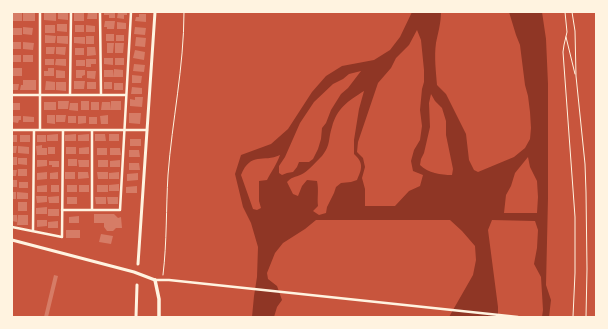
<!DOCTYPE html>
<html>
<head>
<meta charset="utf-8">
<style>
  body { margin:0 }
  #map { position:relative; width:608px; height:329px; overflow:hidden; background:#c8553d; font-family:"Public Sans",sans-serif }
  canvas { display:block }
  .frame { position:absolute; inset:0; border:13px solid #fff3e0; pointer-events:none }
</style>
</head>
<body>
<div id="map">
<canvas width="608" height="329"></canvas>
<div class="frame"></div>
</div>
<script>
const context = document.querySelector('canvas').getContext('2d');
context.lineJoin = 'round';
function fillPath(path, color) {
  context.fillStyle = color;
  context.fill(path, 'evenodd');
}
function strokePath(path, color, width, dash) {
  context.strokeStyle = color;
  context.lineWidth = width;
  context.lineCap = dash ? 'butt' : 'round';
  context.setLineDash(dash || []);
  context.stroke(path);
}
fillPath(new Path2D(`
  M 412,12 L 441,12 C 441,23 438,33 436,43 C 434,57 436,71 437,85 L 446,94 L 466,134 L 469,160 L 474,170 L 478,172 L 514,157 L 525,148 L 530,139 L 531,128 L 530,112 L 528,96 L 525,85 L 520,45 L 516,35 L 509,12 L 542,12 L 546,39 L 548,84 L 548,198 L 546,285 L 551,300 L 549,317 L 542,317 L 543,310 L 541,277 L 534,264 L 537,248 L 538,230 L 535,221 L 492,220 L 488,230 L 498,307 L 498,317 L 449,317 L 473,275 L 476,260 L 475,246 L 462,231 L 450,220 L 316,220 L 305,229 L 283,243 L 275,253 L 267,273 L 268,279 L 277,286 L 282,300 L 277,307 L 274,317 L 252,317 L 254,296 L 257,277 L 258,247 L 251,223 L 243,207 L 235,174 L 241,155 L 271,144 L 288,129 L 312,92 L 326,76 L 342,66 L 374,60 L 390,50 L 400,37 ZM 417,30 L 421,40 L 424,70 L 424,82 L 422,89 L 420,110 L 422,126 L 420,140 L 414,150 L 411,161 L 413,171 L 423,175 L 420,186 L 409,191 L 395,206 L 365,206 L 365,189 L 362,178 L 365,167 L 363,158 L 357,152 L 358,142 L 378,83 L 391,68 L 396,58 L 409,45 ZM 361,71 L 348,88 L 341,94 L 331,110 L 326,123 L 322,128 L 321,139 L 318,149 L 313,159 L 309,162 L 299,162 L 297,167 L 293,172 L 287,173 L 282,175 L 279,173 L 279,166 L 285,157 L 300,123 L 314,102 L 333,84 L 343,79 L 349,74 ZM 364,91 L 359,109 L 354,140 L 354,154 C 364,163 362,169 357,180 L 351,182 L 341,183 L 336,187 L 334,193 L 327,207 L 326,213 L 319,215 L 313,211 L 318,206 C 317,198 319,190 317,181 L 307,180 L 302,186 L 298,196 L 293,194 L 287,182 C 294,175 296,178 304,173 C 308,171 318,160 322,156 C 331,145 328,139 332,127 C 337,108 348,101 364,91 ZM 431,94 L 435,101 L 442,108 L 446,121 L 446,135 L 453,169 L 452,175 C 441,175 428,173 420,165 L 421,159 L 424,153 L 430,127 L 429,103 ZM 280,155 C 277,164 271,172 267,180 L 259,181 L 259,201 L 261,208 L 257,210 L 253,209 L 241,175 C 251,151 263,163 280,155 ZM 528,157 L 530,167 L 537,181 L 538,197 L 537,213 L 504,213 L 506,195 L 511,186 L 515,173 Z`), '#8f3625');
fillPath(new Path2D(`
  M 51,12 L 56,12 L 56,21 L 44,20 L 44,13 L 51,13 Z
  M 58,12 L 68,12 L 68,20 L 58,19 Z
  M 88,12 L 97,12 L 97,19 L 87,19 Z
  M 104,12 L 115,12 L 115,18 L 109,18 L 109,15 L 104,15 Z
  M 118,12 L 127,12 L 127,15 L 124,15 L 124,19 L 117,18 Z
  M 12,13 L 22,13 L 22,21 L 12,21 Z
  M 23,13 L 35,13 L 35,21 L 23,21 Z
  M 74,13 L 84,13 L 84,21 L 74,21 Z
  M 139,14 L 146,14 L 146,22 L 135,21 L 136,17 L 139,17 Z
  M 105,21 L 115,21 L 114,29 L 107,29 L 107,27 L 104,27 Z
  M 117,22 L 126,23 L 126,29 L 117,29 Z
  M 57,24 L 67,24 L 67,32 L 57,31 Z
  M 45,25 L 55,25 L 55,33 L 45,33 Z
  M 75,25 L 84,25 L 84,32 L 75,32 Z
  M 86,25 L 95,26 L 95,32 L 86,32 Z
  M 23,27 L 33,28 L 32,35 L 23,34 Z
  M 135,27 L 146,28 L 145,35 L 134,34 Z
  M 12,28 L 22,28 L 22,35 L 12,35 Z
  M 106,34 L 114,34 L 114,41 L 106,41 Z
  M 45,35 L 56,36 L 55,43 L 45,43 Z
  M 116,35 L 124,35 L 124,41 L 116,41 Z
  M 57,36 L 68,36 L 68,44 L 57,43 Z
  M 86,36 L 94,36 L 94,44 L 86,44 Z
  M 74,37 L 85,37 L 85,44 L 74,43 Z
  M 136,37 L 146,38 L 145,47 L 135,46 Z
  M 12,42 L 21,42 L 21,49 L 12,49 Z
  M 23,42 L 34,43 L 33,50 L 23,49 Z
  M 107,43 L 114,43 L 113,53 L 107,53 Z
  M 115,43 L 124,43 L 123,53 L 115,53 Z
  M 46,47 L 55,47 L 54,54 L 46,54 Z
  M 56,47 L 66,47 L 65,55 L 56,54 Z
  M 87,47 L 95,47 L 96,55 L 87,56 Z
  M 75,48 L 84,48 L 84,55 L 75,55 Z
  M 135,50 L 145,52 L 144,60 L 133,58 Z
  M 12,55 L 21,55 L 21,62 L 12,62 Z
  M 23,55 L 33,55 L 33,62 L 23,62 Z
  M 104,58 L 113,58 L 113,65 L 104,64 Z
  M 115,58 L 124,58 L 124,65 L 115,65 Z
  M 45,59 L 54,59 L 54,65 L 45,65 Z
  M 56,59 L 66,59 L 66,66 L 55,65 Z
  M 86,59 L 96,59 L 96,64 L 91,64 L 91,67 L 86,67 Z
  M 76,60 L 85,60 L 85,66 L 76,66 Z
  M 134,64 L 145,65 L 144,72 L 133,71 Z
  M 12,68 L 22,68 L 22,76 L 12,76 Z
  M 48,68 L 54,68 L 54,76 L 44,76 L 44,71 L 48,71 Z
  M 114,69 L 123,70 L 123,77 L 113,77 Z
  M 56,70 L 65,71 L 65,78 L 56,78 Z
  M 76,70 L 85,70 L 85,75 L 82,76 L 82,78 L 76,78 Z
  M 104,70 L 113,70 L 113,77 L 104,77 Z
  M 87,71 L 96,71 L 95,79 L 87,78 Z
  M 132,75 L 142,76 L 141,83 L 132,83 Z
  M 23,80 L 36,80 L 36,90 L 20,90 L 21,85 L 23,85 Z
  M 46,81 L 55,82 L 55,90 L 45,90 Z
  M 74,81 L 85,81 L 84,89 L 74,89 Z
  M 56,82 L 66,82 L 66,91 L 56,90 Z
  M 87,82 L 96,82 L 96,89 L 87,89 Z
  M 104,82 L 112,82 L 112,89 L 104,89 Z
  M 114,83 L 123,83 L 123,90 L 114,90 Z
  M 12,84 L 19,84 L 18,90 L 12,90 Z
  M 132,87 L 142,88 L 142,94 L 131,94 Z
  M 135,97 L 143,97 L 142,107 L 130,106 L 130,99 L 135,100 Z
  M 58,101 L 69,101 L 68,109 L 58,109 Z
  M 81,101 L 89,101 L 89,110 L 81,110 Z
  M 111,101 L 121,101 L 121,110 L 110,110 Z
  M 44,102 L 56,102 L 56,110 L 44,110 Z
  M 91,102 L 99,102 L 99,110 L 91,110 Z
  M 102,102 L 110,102 L 110,110 L 101,110 Z
  M 12,103 L 20,103 L 20,110 L 12,110 Z
  M 70,103 L 78,103 L 78,111 L 69,110 Z
  M 129,113 L 141,113 L 140,124 L 129,123 Z
  M 47,115 L 55,115 L 55,124 L 47,123 Z
  M 56,115 L 66,115 L 65,122 L 56,122 Z
  M 108,115 L 108,124 L 101,124 L 100,116 Z
  M 12,116 L 21,116 L 21,120 L 19,120 L 18,123 L 12,122 Z
  M 23,116 L 34,117 L 34,122 L 23,122 Z
  M 68,116 L 76,116 L 76,123 L 68,123 Z
  M 78,116 L 86,116 L 86,123 L 78,124 Z
  M 89,117 L 97,117 L 97,124 L 89,124 Z
  M 58,134 L 58,141 L 47,141 L 47,135 Z
  M 76,134 L 76,141 L 65,141 L 65,135 Z
  M 89,134 L 89,141 L 78,141 L 78,135 Z
  M 95,134 L 105,134 L 106,141 L 95,141 Z
  M 109,134 L 119,134 L 119,141 L 109,141 Z
  M 12,135 L 17,135 L 17,142 L 12,142 Z
  M 20,135 L 30,135 L 30,142 L 20,142 Z
  M 37,135 L 46,135 L 46,142 L 37,142 Z
  M 130,139 L 141,139 L 141,146 L 130,146 Z
  M 42,145 L 42,148 L 47,148 L 47,155 L 37,155 L 36,146 Z
  M 12,146 L 17,146 L 16,153 L 12,153 Z
  M 18,146 L 29,147 L 29,154 L 18,153 Z
  M 48,147 L 55,147 L 55,154 L 48,154 Z
  M 66,147 L 76,147 L 76,154 L 66,154 Z
  M 89,147 L 89,154 L 79,154 L 79,148 Z
  M 97,148 L 107,148 L 107,155 L 97,155 Z
  M 110,148 L 120,148 L 121,155 L 110,155 Z
  M 129,150 L 139,150 L 140,157 L 129,157 Z
  M 12,157 L 17,157 L 17,165 L 12,165 Z
  M 18,158 L 27,158 L 27,165 L 18,164 Z
  M 68,159 L 77,159 L 77,166 L 68,166 Z
  M 37,160 L 47,160 L 47,166 L 37,167 Z
  M 78,160 L 89,160 L 89,167 L 79,167 Z
  M 98,160 L 108,160 L 108,167 L 98,167 Z
  M 120,160 L 120,167 L 110,167 L 110,161 Z
  M 49,161 L 59,161 L 59,167 L 52,167 L 52,165 L 49,165 Z
  M 129,163 L 139,163 L 140,170 L 129,170 Z
  M 18,169 L 27,169 L 27,176 L 18,176 Z
  M 12,170 L 17,170 L 16,176 L 12,176 Z
  M 47,172 L 47,179 L 37,180 L 37,173 Z
  M 58,172 L 58,179 L 50,179 L 50,173 Z
  M 65,172 L 75,172 L 75,179 L 65,179 Z
  M 78,172 L 88,172 L 89,178 L 78,179 Z
  M 97,172 L 108,172 L 108,179 L 98,179 Z
  M 119,172 L 119,179 L 109,179 L 109,173 Z
  M 138,173 L 138,180 L 127,181 L 127,174 Z
  M 12,180 L 17,180 L 17,187 L 12,187 Z
  M 19,182 L 28,182 L 28,188 L 19,188 Z
  M 119,184 L 119,191 L 109,191 L 109,185 Z
  M 47,185 L 47,192 L 37,192 L 37,186 Z
  M 51,185 L 59,185 L 59,192 L 51,192 Z
  M 67,185 L 77,185 L 77,192 L 67,192 Z
  M 79,185 L 89,185 L 89,192 L 79,192 Z
  M 97,185 L 108,185 L 108,192 L 97,192 Z
  M 137,186 L 137,193 L 126,193 L 126,187 Z
  M 12,192 L 16,192 L 16,199 L 12,199 Z
  M 17,192 L 28,193 L 28,199 L 17,199 Z
  M 36,196 L 47,196 L 47,202 L 37,203 Z
  M 59,196 L 59,203 L 49,203 L 48,197 Z
  M 67,197 L 77,197 L 77,204 L 67,204 Z
  M 95,197 L 106,197 L 106,204 L 96,204 Z
  M 107,197 L 118,197 L 118,204 L 108,204 Z
  M 18,202 L 27,202 L 27,211 L 18,211 Z
  M 47,207 L 47,214 L 36,214 L 36,208 Z
  M 48,209 L 59,209 L 59,216 L 48,216 Z
  M 94,214 L 114,214 L 118,218 L 121,217 L 122,228 L 116,228 L 113,231 L 107,231 L 104,227 L 104,223 L 94,223 Z
  M 12,215 L 17,215 L 17,222 L 12,221 Z
  M 18,215 L 28,215 L 28,225 L 17,225 Z
  M 79,216 L 79,223 L 69,223 L 69,217 Z
  M 37,220 L 47,220 L 47,226 L 37,227 Z
  M 58,221 L 58,228 L 48,228 L 48,222 Z
  M 66,230 L 80,230 L 80,238 L 66,238 Z
  M 101,234 L 113,236 L 111,244 L 99,242 Z
  M 54,275 L 58,276 L 48,317 L 44,317 Z`), '#d67c66');
strokePath(new Path2D(`
  M 565,12 L 567,32 L 564,45 L 563,52 L 575,217 L 575,273 L 573,317
  M 572,12 L 575,31 L 576,76 L 585,164 L 586,192 L 587,269 L 586,317
  M 566,37 L 575,74
  M 163,275 C 167,242 166,208 168,175 C 172,121 184,67 184,12`), '#fff3e0', 1);
strokePath(new Path2D(`
  M 100,12 L 101,95
  M 12,95 L 126,95
  M 70,95 L 71,12
  M 12,130 L 147,130
  M 40,130 L 40,12
  M 92,130 L 92,210
  M 62,210 L 120,210 L 131,12
  M 12,227 L 62,237 L 63,130
  M 33,231 L 34,130
  M 155,280 L 169,280 L 518,317`), '#fff3e0', 2.5);
strokePath(new Path2D(`
  M 12,240 L 134,272 L 155,280
  M 138,264 L 155,12
  M 136,317 L 137,285`), '#fff3e0', 3);
strokePath(new Path2D(`
  M 155,280 L 159,299 L 159,317`), '#fff3e0', 3.5);
</script>
</body>
</html>
